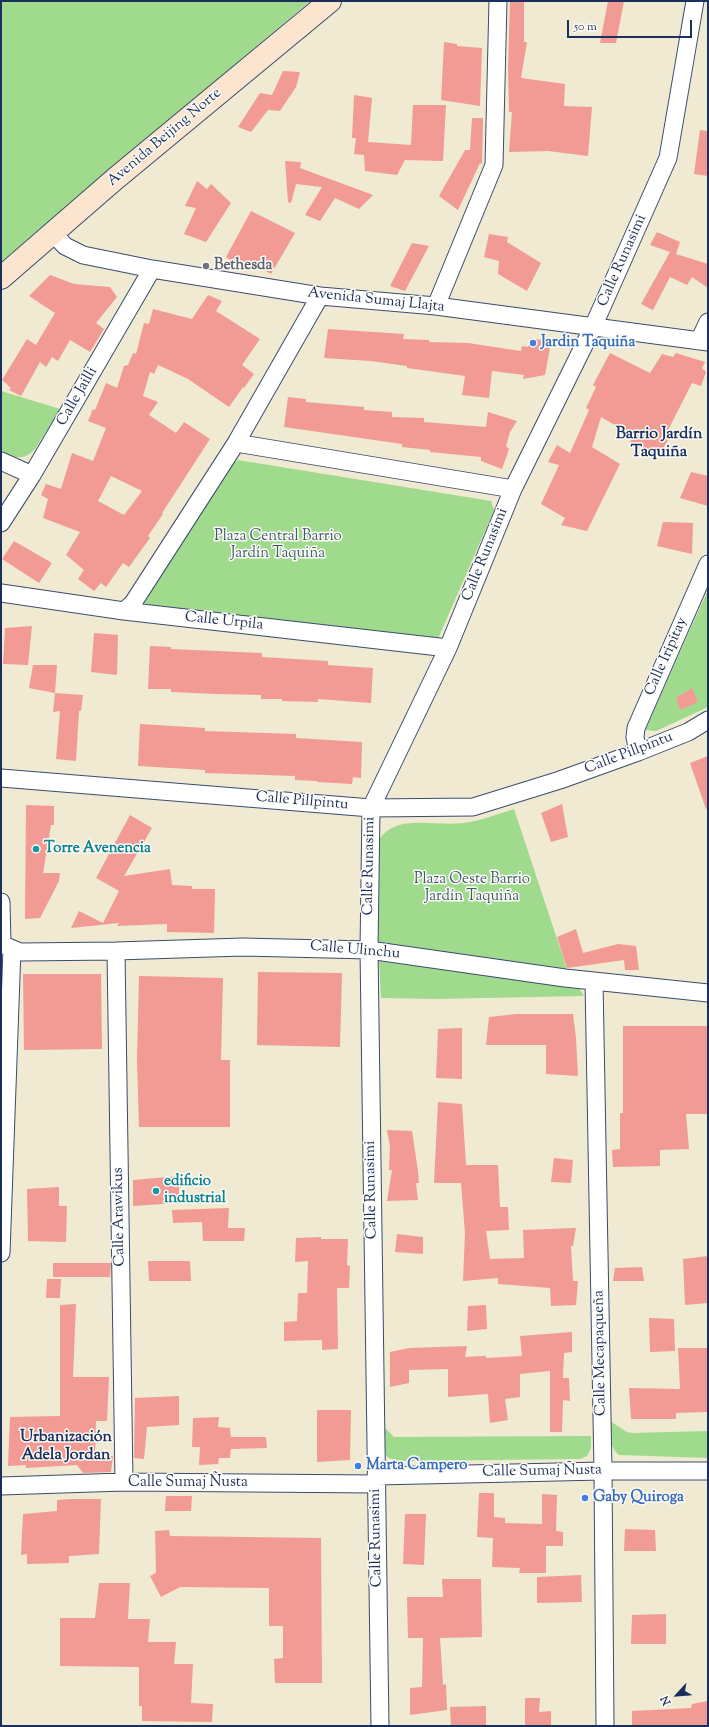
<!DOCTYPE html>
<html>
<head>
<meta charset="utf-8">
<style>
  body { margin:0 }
  #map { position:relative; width:709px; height:1727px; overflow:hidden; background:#efead1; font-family:"Sorts Mill Goudy",serif }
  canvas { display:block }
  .frame { position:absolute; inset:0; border:2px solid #1b2f5e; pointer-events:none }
  .north { position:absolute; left:657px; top:1675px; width:40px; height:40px; -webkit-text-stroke:3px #fdfcf7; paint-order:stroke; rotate:244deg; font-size:11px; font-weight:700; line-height:16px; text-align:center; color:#1b2f5e }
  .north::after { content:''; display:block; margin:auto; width:14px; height:18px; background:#1b2f5e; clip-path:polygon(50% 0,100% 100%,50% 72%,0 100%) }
  .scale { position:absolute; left:567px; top:20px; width:125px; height:18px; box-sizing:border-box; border:2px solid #1b2f5e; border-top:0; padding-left:5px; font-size:12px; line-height:14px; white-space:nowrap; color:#1b2f5e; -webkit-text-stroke:3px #fdfcf7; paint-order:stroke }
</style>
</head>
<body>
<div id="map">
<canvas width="709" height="1727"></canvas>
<div class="frame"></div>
<div class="north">N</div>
<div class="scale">50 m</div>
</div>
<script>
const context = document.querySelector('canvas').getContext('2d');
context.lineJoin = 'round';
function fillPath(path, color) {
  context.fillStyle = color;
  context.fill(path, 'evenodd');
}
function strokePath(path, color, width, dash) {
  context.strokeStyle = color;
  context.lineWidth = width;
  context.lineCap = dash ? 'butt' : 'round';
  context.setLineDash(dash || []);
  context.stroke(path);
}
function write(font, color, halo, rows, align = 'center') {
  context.font = font + ' "Sorts Mill Goudy",serif';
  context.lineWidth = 3;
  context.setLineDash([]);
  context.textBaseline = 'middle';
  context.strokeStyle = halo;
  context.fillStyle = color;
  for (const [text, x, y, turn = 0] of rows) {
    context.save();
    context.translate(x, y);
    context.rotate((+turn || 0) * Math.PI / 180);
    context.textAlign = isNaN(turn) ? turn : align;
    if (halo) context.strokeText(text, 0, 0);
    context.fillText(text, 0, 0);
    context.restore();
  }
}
fillPath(new Path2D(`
  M 1,1 L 310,1 L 1,262 Z
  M 1,391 L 60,409 L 35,449 C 24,461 15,458 1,452 Z
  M 238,460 L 491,501 L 494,510 L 438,639 L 147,607 L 145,602 L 151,591 L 231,465 Z
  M 708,590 L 708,707 L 656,731 L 645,730 Z
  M 514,809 L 567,969 L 380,944 L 376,937 L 379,840 C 396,813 436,827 463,823 C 480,821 498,814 514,809 Z
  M 379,961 L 579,988 L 584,996 L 434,999 L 381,998 Z
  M 610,1421 L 627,1432 L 632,1433 L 708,1431 L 708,1458 L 619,1455 C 609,1447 611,1434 610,1421 Z
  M 380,1428 L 385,1428 L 394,1437 L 591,1436 L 591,1448 L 587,1456 L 580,1459 L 400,1461 C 378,1458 382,1446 380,1428 Z`), '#9fda8d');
fillPath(new Path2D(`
  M 510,1 L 524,1 L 524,42 L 527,42 L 521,78 L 565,84 L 564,106 L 592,107 L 588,156 L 548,151 L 509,152 L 512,112 L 509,112 L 508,68 Z
  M 608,1 L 624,1 L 616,43 L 600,43 Z
  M 444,42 L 457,44 L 457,46 L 482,48 L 480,106 L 441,100 Z
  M 283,71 L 300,72 L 296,87 L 280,111 L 268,110 L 251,132 L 238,127 L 260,93 L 272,95 Z
  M 354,95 L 372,98 L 368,142 L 411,145 L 413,105 L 446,105 L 443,161 L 405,160 L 397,175 L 365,171 L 364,155 L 354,154 L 356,138 L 352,138 Z
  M 472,118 L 483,118 L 482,164 L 480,163 L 458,210 L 439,196 L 465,150 L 470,150 Z
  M 700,130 L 708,131 L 708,176 L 694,174 Z
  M 285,161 L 301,162 L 300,168 L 373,195 L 359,209 L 335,198 L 320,221 L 305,215 L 322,187 L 296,184 L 291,203 L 288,202 Z
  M 197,181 L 207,189 L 211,184 L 231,203 L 206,242 L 184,234 L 196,208 L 185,206 Z
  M 251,211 L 295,233 L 271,274 L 249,262 L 244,270 L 226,257 Z
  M 657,232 L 680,242 L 676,254 L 708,264 L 708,288 L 692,277 L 687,285 L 670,277 L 653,310 L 641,304 L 670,252 L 650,245 Z
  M 489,234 L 508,237 L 507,242 L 541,263 L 527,291 L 498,274 L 499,261 L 484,257 Z
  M 412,243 L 429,246 L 405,291 L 390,286 Z
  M 50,275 L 74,284 L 110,287 L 117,297 L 96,323 L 104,329 L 90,352 L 70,340 L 58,361 L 52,357 L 46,367 L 40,362 L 21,396 L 9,390 L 11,388 L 2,380 L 27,339 L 36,345 L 55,313 L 29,296 Z
  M 208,295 L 222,301 L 216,311 L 260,339 L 242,365 L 254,374 L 244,388 L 243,387 L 229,407 L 188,379 L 158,365 L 154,374 L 150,372 L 143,396 L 158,402 L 149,415 L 176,433 L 184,422 L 210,439 L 162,513 L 163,514 L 148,536 L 150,538 L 129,567 L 123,563 L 106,587 L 101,583 L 94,591 L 78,579 L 84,570 L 66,555 L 80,532 L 43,518 L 48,499 L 41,495 L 46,484 L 61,489 L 72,453 L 93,461 L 106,428 L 88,421 L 93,409 L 95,410 L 106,383 L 117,388 L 124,366 L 128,365 L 133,353 L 136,354 L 144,323 L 149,324 L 153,309 L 192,319 ZM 111,476 L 142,491 L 124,515 L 98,501 Z
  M 328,329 L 404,334 L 403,339 L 429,340 L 429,342 L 468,343 L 521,351 L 522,346 L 528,347 L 531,338 L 551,342 L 545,375 L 523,379 L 524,375 L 492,371 L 489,398 L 462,395 L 465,376 L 407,368 L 407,366 L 371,361 L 324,358 Z
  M 610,353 L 650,373 L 662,354 L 673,357 L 676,353 L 705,362 L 702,368 L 706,372 L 701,386 L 692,383 L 665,436 L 669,438 L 658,457 L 630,442 L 634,436 L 601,417 L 592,447 L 620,464 L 587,531 L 561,525 L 565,518 L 541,504 L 559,465 L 548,462 L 557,445 L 570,453 L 589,410 L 586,408 L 596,387 L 593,385 Z
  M 288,397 L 306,399 L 306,402 L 364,407 L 364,410 L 392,412 L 392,417 L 424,418 L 424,422 L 486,427 L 488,412 L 517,421 L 510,432 L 506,446 L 509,449 L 502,469 L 481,461 L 481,457 L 430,452 L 430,450 L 402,447 L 402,444 L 284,427 Z
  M 691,472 L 708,476 L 708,506 L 680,498 Z
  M 663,522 L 693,523 L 692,554 L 657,546 Z
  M 14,541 L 52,563 L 39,583 L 2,559 Z
  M 32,626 L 28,665 L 3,664 L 5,628 Z
  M 94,633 L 118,635 L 117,675 L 91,672 Z
  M 150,646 L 171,647 L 171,649 L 262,653 L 262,657 L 328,661 L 328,665 L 373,668 L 371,703 L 318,699 L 318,702 L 282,701 L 282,699 L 261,699 L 261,695 L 216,694 L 171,692 L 171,689 L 148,689 Z
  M 33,665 L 57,665 L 55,693 L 29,688 Z
  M 692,688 L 698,702 L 680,710 L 676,698 Z
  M 55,693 L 83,695 L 81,711 L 79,711 L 76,761 L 56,759 L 60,711 L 53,712 Z
  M 140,724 L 205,728 L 205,731 L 296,734 L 296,738 L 362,742 L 361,778 L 353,777 L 352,784 L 317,782 L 317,781 L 295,780 L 295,776 L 205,773 L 205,770 L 138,766 Z
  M 708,756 L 708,808 L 706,809 L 690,763 Z
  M 562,804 L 568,837 L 551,842 L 541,813 Z
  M 26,805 L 54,806 L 54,825 L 51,825 L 43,873 L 60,873 L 59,881 L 40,918 L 25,919 Z
  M 130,815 L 152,828 L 124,876 L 170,869 L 172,885 L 192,886 L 192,889 L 215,889 L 214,933 L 167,932 L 167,924 L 117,926 L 119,923 L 71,928 L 79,911 L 103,923 L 119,891 L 96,878 Z
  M 576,929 L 583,953 L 618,944 L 636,946 L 639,970 L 625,970 L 624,960 L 567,968 L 557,937 Z
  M 258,972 L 342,973 L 340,1047 L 257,1045 Z
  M 23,974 L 101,974 L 102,1049 L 24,1050 Z
  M 139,976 L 223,978 L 221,1060 L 230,1060 L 230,1127 L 139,1127 L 137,1060 Z
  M 516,1014 L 573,1014 L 576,1038 L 578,1076 L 546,1074 L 546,1045 L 486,1045 L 489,1017 Z
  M 623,1026 L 708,1026 L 708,1114 L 686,1114 L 689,1149 L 660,1150 L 660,1166 L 613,1167 L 612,1150 L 620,1149 L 620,1113 L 623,1113 Z
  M 462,1028 L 462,1079 L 436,1078 L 438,1029 Z
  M 438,1102 L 462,1104 L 466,1165 L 498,1165 L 500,1207 L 508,1207 L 509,1230 L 486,1231 L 490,1259 L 524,1258 L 523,1230 L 576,1228 L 573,1246 L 571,1246 L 573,1281 L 578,1281 L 576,1305 L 551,1306 L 550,1288 L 498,1284 L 498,1278 L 463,1281 L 465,1233 L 461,1183 L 434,1183 Z
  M 387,1130 L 412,1131 L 418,1171 L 419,1183 L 416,1183 L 418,1200 L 387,1201 L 392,1170 L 389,1170 L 390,1146 Z
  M 554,1158 L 573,1160 L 571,1183 L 551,1182 Z
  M 179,1176 L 179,1203 L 133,1206 L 133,1180 Z
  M 59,1187 L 59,1206 L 67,1206 L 66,1242 L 28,1241 L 27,1189 Z
  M 229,1208 L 228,1228 L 245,1228 L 244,1241 L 203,1241 L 202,1222 L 173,1223 L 172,1210 Z
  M 397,1234 L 423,1237 L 423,1254 L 395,1252 Z
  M 321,1237 L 321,1239 L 348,1239 L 347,1265 L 350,1266 L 349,1288 L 337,1288 L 338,1349 L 322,1350 L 322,1340 L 284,1341 L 284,1322 L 297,1321 L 298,1293 L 307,1293 L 308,1261 L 295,1262 L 296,1238 Z
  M 708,1256 L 708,1303 L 685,1305 L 683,1259 Z
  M 148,1261 L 190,1261 L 191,1281 L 149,1281 Z
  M 53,1263 L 111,1263 L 110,1277 L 53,1277 Z
  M 642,1267 L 644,1281 L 613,1281 L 615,1268 Z
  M 47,1279 L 61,1279 L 60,1298 L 46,1298 Z
  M 76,1304 L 73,1377 L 109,1377 L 107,1421 L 96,1421 L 95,1456 L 113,1456 L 111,1472 L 83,1473 L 77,1465 L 26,1468 L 26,1465 L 8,1466 L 10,1417 L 60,1416 L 60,1305 Z
  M 486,1305 L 487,1329 L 467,1331 L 468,1306 Z
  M 649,1318 L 674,1319 L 675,1351 L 650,1352 Z
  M 572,1332 L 572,1352 L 564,1353 L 563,1378 L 569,1378 L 570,1401 L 563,1400 L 562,1432 L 550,1432 L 550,1371 L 520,1374 L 520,1397 L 505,1399 L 508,1420 L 490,1423 L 488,1394 L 448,1397 L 448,1369 L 409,1370 L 409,1383 L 390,1387 L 390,1352 L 409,1348 L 467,1346 L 465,1357 L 486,1356 L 486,1358 L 522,1356 L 520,1336 Z
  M 678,1348 L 708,1348 L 708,1412 L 676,1413 L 676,1419 L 631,1419 L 629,1388 L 680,1389 Z
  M 179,1396 L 179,1425 L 147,1427 L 144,1459 L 134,1458 L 135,1398 Z
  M 317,1410 L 351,1410 L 350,1460 L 317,1462 Z
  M 219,1417 L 218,1427 L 230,1428 L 231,1437 L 266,1437 L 267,1448 L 231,1449 L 230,1458 L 219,1458 L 218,1464 L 199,1465 L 200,1447 L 192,1447 L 193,1418 Z
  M 479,1493 L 494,1493 L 494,1517 L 505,1518 L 505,1523 L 542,1524 L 542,1494 L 557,1495 L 556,1531 L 563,1532 L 563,1546 L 546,1546 L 546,1573 L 519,1573 L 520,1568 L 492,1567 L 493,1538 L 477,1537 Z
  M 166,1496 L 192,1496 L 191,1511 L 165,1511 Z
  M 70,1499 L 101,1499 L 99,1554 L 69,1556 L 69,1563 L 27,1564 L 27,1554 L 21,1555 L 23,1514 L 57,1511 L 57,1500 Z
  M 405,1514 L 426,1514 L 424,1565 L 403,1564 Z
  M 625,1529 L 655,1530 L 656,1551 L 624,1551 Z
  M 169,1530 L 170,1536 L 321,1538 L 322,1683 L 275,1683 L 274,1659 L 283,1658 L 283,1626 L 269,1626 L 269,1588 L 180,1587 L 161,1597 L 150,1576 L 156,1573 L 155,1531 Z
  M 581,1575 L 582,1602 L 537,1603 L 537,1577 Z
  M 442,1579 L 481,1579 L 482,1637 L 440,1638 L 443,1685 L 446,1684 L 447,1710 L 410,1715 L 410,1688 L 422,1687 L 423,1638 L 408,1638 L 407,1597 L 443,1597 Z
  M 99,1583 L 130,1583 L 128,1619 L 150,1619 L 148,1642 L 176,1642 L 174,1664 L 193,1664 L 191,1703 L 213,1704 L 212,1722 L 142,1721 L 142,1706 L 139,1706 L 139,1667 L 60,1666 L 60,1618 L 95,1618 Z
  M 666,1614 L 666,1644 L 631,1644 L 632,1615 Z
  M 525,1698 L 540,1698 L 539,1712 L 551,1711 L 551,1726 L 525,1725 Z
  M 708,1701 L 708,1726 L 632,1726 L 632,1711 L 691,1708 L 692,1704 Z
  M 486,1706 L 486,1726 L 451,1726 L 450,1707 Z`), '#f19b94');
const street = new Path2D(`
  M 52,232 L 65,246 L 83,255 L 152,269 L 320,296 L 436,306 L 708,342
  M 436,306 L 494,165 L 498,1
  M 699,341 L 708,322
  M 236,443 L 513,489
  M 1,461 L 32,475
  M 1,523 L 32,475 L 152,269
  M 1,593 L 124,611 L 448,648
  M 124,611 L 133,603 L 236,443 L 320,296
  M 638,752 L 635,737 L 636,728 L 708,564
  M 1,778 L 371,808 L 473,807 L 560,780 L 638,752 L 688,732 L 708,720
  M 1,902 L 2,944
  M 1,944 L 20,952 L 116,951 L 243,947 L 369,950 L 565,978 L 708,993
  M 116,951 L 124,1482
  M 594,981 L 603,1471 L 605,1726
  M 1,1253 L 12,949
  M 376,1476 L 603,1471 L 708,1471
  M 1,1486 L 124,1482 L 376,1484
  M 380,1726 L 369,950 L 371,808 L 448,648 L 513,489 L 593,327 L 668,158 L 695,1`);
const secondary = new Path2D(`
  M 1,278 L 115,179 L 330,1`);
strokePath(street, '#3b4b6f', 19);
strokePath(secondary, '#3b4b6f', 24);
strokePath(street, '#fff', 17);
strokePath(secondary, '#fbe5cf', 22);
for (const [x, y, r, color] of [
  [206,266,4,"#6b7280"],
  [533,343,4,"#3f7fe0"],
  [36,849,4,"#0f9aa8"],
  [156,1191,4,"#0f9aa8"],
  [358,1466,4,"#3f7fe0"],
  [585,1498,4,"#3f7fe0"]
]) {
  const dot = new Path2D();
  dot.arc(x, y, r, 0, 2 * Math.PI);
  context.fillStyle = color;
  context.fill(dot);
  strokePath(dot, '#fdfcf7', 1.5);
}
write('15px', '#1b2f5e', '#fdfcf7', [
  ["Avenida Beijing Norte",165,138,-40],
  ["Calle Runasimi",623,261,-66],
  ["Avenida Sumaj Llajta",376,301,6],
  ["Calle Jailli",78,397,-60],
  ["Calle Runasimi",486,555,-68],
  ["Calle Urpila",224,622,6],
  ["Calle Iripitay",667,657,-66],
  ["Calle Pillpintu",629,754,-21],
  ["Calle Pillpintu",302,802,5],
  ["Calle Runasimi",370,866,-89],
  ["Calle Ulinchu",355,951,5],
  ["Calle Runasimi",372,1190,-91],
  ["Calle Arawikus",120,1217,-91],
  ["Calle Mecapaqueña",601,1353,-91],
  ["Calle Sumaj Ñusta",542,1472,-1],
  ["Calle Sumaj Ñusta",188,1483],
  ["Calle Runasimi",377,1538,-91]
]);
write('bold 15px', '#5b616d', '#fdfcf7', [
  ["Bethesda",214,266]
], 'left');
write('bold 15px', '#366cbe', '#fdfcf7', [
  ["Jardin Taquiña",541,343],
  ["Marta Campero",366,1466],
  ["Gaby Quiroga",593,1498]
], 'left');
write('15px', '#3c5a6a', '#fdfcf7', [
  ["Plaza Central Barrio",278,537],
  ["Jardín Taquiña",278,554],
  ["Plaza Oeste Barrio",472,880],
  ["Jardín Taquiña",472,897]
]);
write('bold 15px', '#0d838f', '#fdfcf7', [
  ["Torre Avenencia",44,849],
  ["edificio",164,1182],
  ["industrial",164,1199]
], 'left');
write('bold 16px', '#1b2f5e', '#fdfcf7', [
  ["Barrio Jardín",659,435],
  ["Taquiña",659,453],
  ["Urbanización",66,1438],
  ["Adela Jordan",66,1456]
]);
</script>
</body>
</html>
